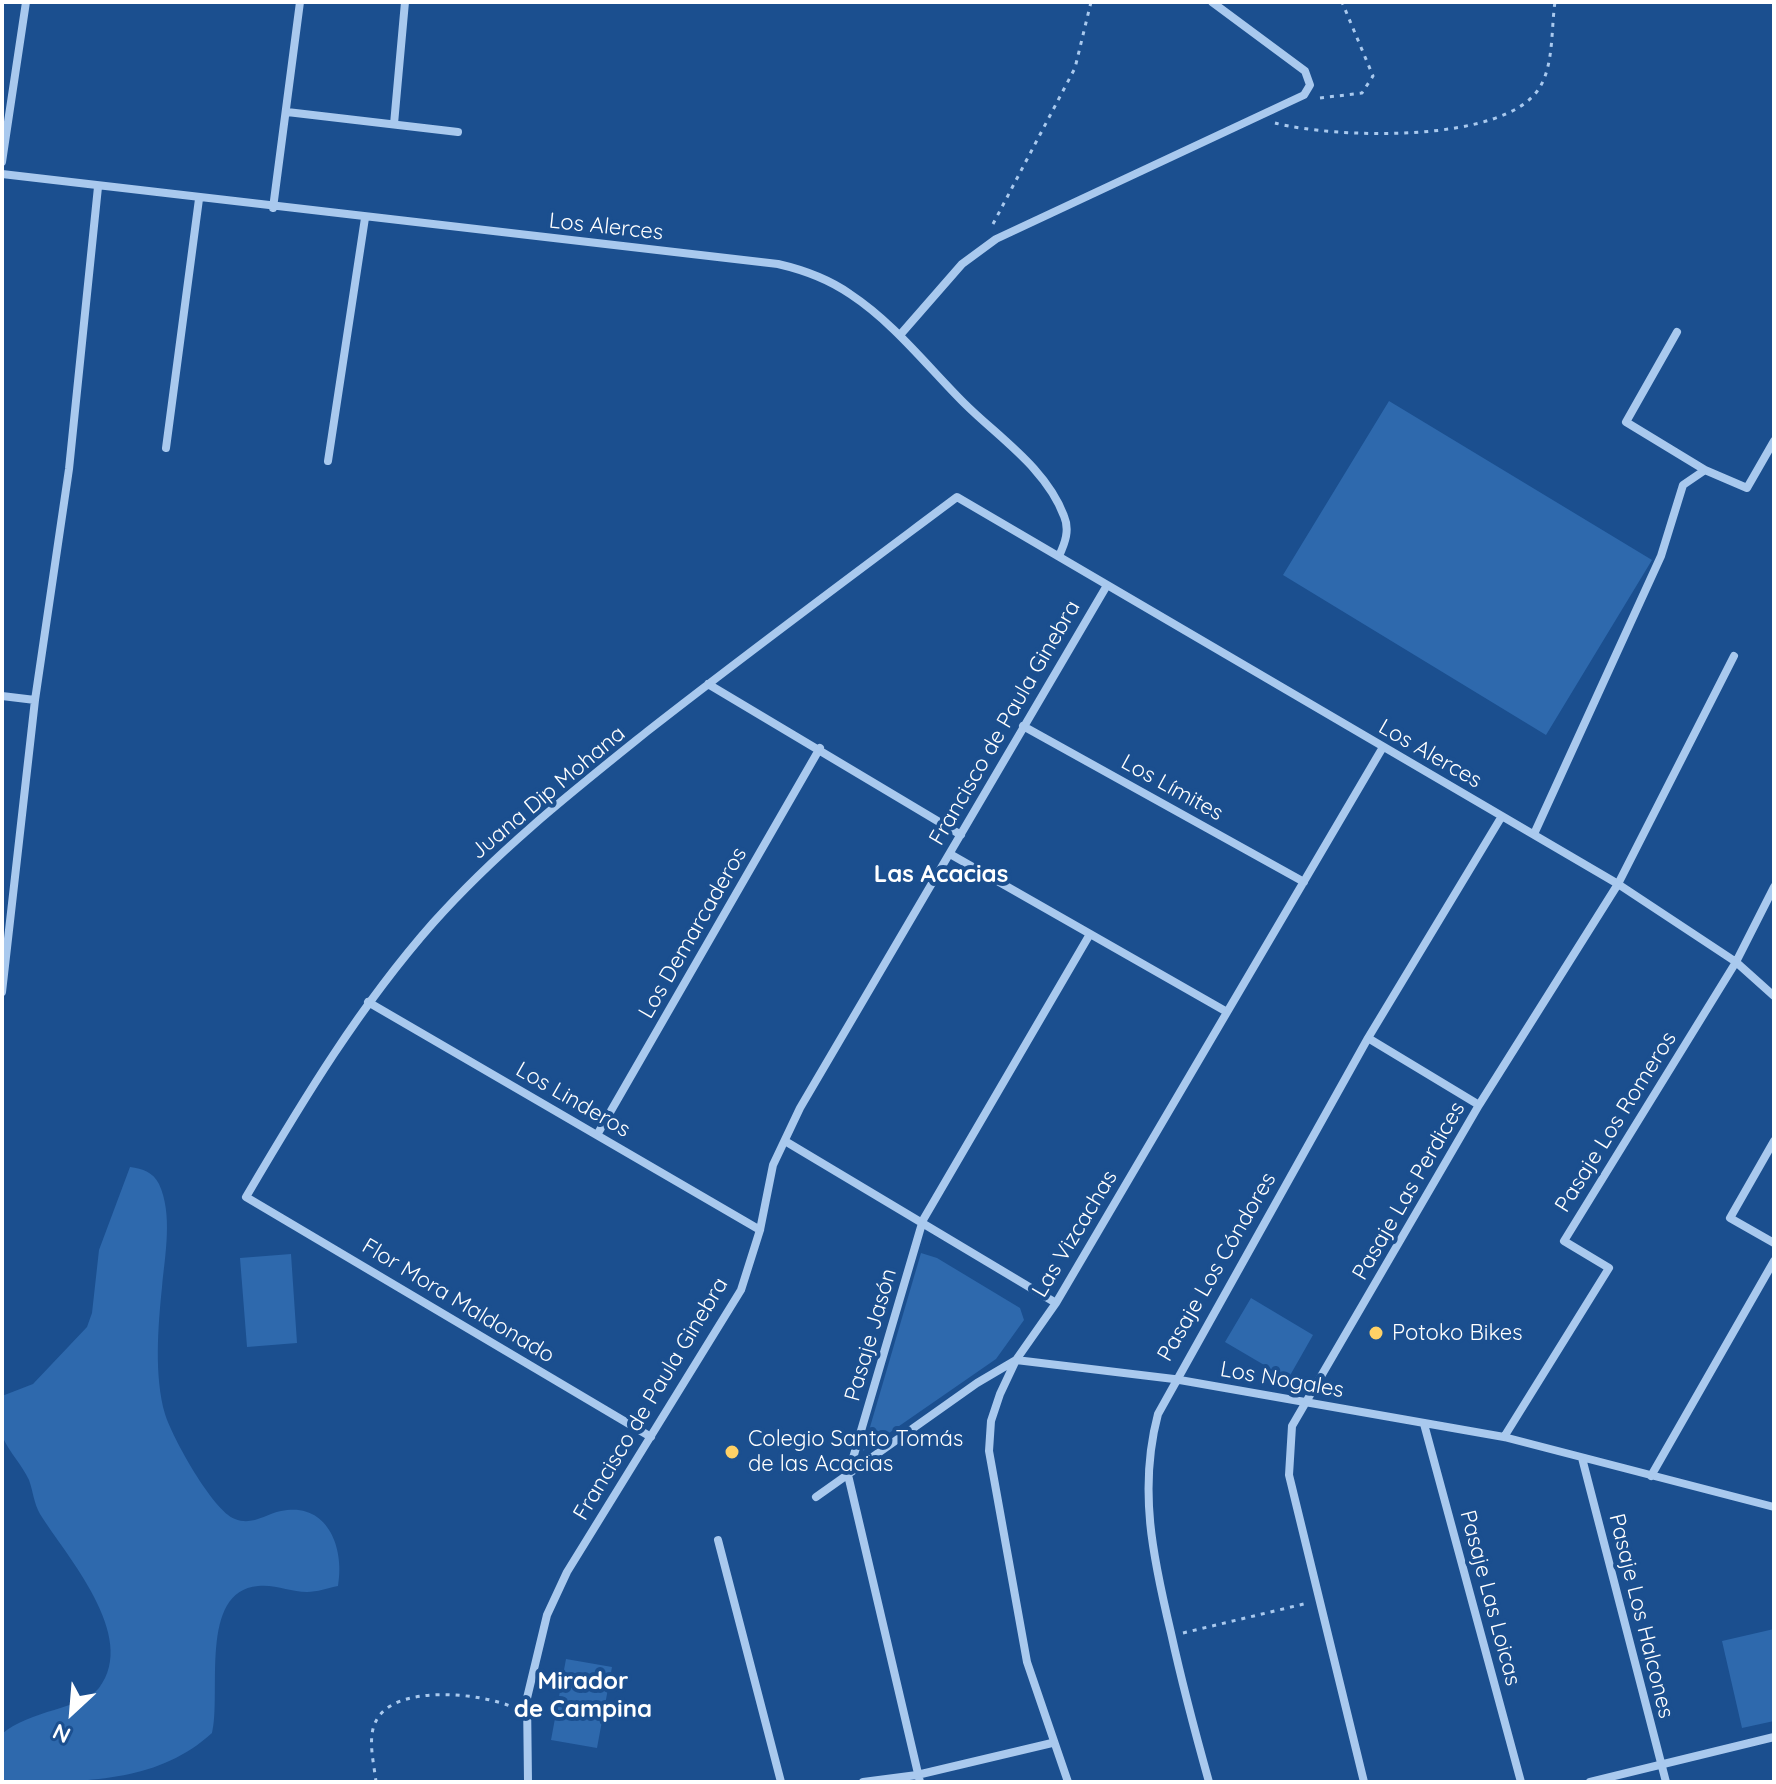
<!DOCTYPE html>
<html>
<head>
<meta charset="utf-8">
<style>
  body { margin:0 }
  #map { position:relative; width:1776px; height:1784px; overflow:hidden; background:#1b4f8f; font-family:Quicksand,sans-serif }
  canvas { display:block }
  .frame { position:absolute; inset:0; border:4px solid #fff; pointer-events:none }
  .north { position:absolute; left:32px; top:1672px; width:80px; height:80px; -webkit-text-stroke:6px #1b4f8f; paint-order:stroke; rotate:206deg; font-size:22px; font-weight:700; line-height:32px; text-align:center; color:#fff }
  .north::after { content:''; display:block; margin:auto; width:28px; height:36px; background:#fff; clip-path:polygon(50% 0,100% 100%,50% 72%,0 100%) }
</style>
</head>
<body>
<div id="map">
<canvas width="1776" height="1784"></canvas>
<div class="frame"></div>
<div class="north">N</div>
</div>
<script>
const context = document.querySelector('canvas').getContext('2d');
context.lineJoin = 'round';
function fillPath(path, color) {
  context.fillStyle = color;
  context.fill(path, 'evenodd');
}
function strokePath(path, color, width, dash) {
  context.strokeStyle = color;
  context.lineWidth = width;
  context.lineCap = dash ? 'butt' : 'round';
  context.setLineDash(dash || []);
  context.stroke(path);
}
function write(font, color, halo, rows, align = 'center') {
  context.font = font + ' Quicksand,sans-serif';
  context.lineWidth = 8;
  context.setLineDash([]);
  context.textBaseline = 'middle';
  context.strokeStyle = halo;
  context.fillStyle = color;
  for (const [text, x, y, turn = 0] of rows) {
    context.save();
    context.translate(x, y);
    context.rotate((+turn || 0) * Math.PI / 180);
    context.textAlign = isNaN(turn) ? turn : align;
    if (halo) context.strokeText(text, 0, 0);
    context.fillText(text, 0, 0);
    context.restore();
  }
}
fillPath(new Path2D(`
  M 1389,401 L 1652,560 L 1546,735 L 1283,575 Z
  M 130,1167 C 143,1169 153,1172 159,1184 C 173,1214 165,1255 162,1287 C 158,1326 154,1376 165,1414 C 172,1437 213,1511 235,1519 C 252,1526 266,1514 281,1511 C 328,1501 345,1549 338,1586 C 328,1588 317,1592 307,1592 C 291,1592 275,1584 258,1586 C 198,1591 222,1695 212,1733 C 156,1784 82,1782 2,1782 L 2,1734 C 29,1710 82,1709 99,1688 C 139,1636 66,1556 40,1514 C 34,1504 33,1491 29,1480 C 22,1465 10,1453 3,1438 C 0,1427 2,1409 2,1396 L 33,1384 L 87,1327 L 92,1313 L 99,1250 Z
  M 921,1253 L 937,1258 L 1020,1308 L 1024,1320 L 996,1359 L 863,1451 Z
  M 291,1254 L 297,1343 L 247,1347 L 240,1258 Z
  M 1251,1298 L 1313,1335 L 1288,1379 L 1225,1342 Z
  M 1774,1629 L 1774,1721 L 1742,1728 L 1722,1641 Z
  M 566,1659 L 612,1667 L 597,1748 L 551,1740 Z`), '#2e69ad');
strokePath(new Path2D(`
  M 1320,98 L 1362,93 L 1373,76 L 1342,2
  M 1275,123 C 1332,138 1506,145 1540,87 C 1554,63 1551,29 1555,2
  M 993,224 L 1075,68 L 1091,2
  M 1183,1633 L 1308,1603
  M 376,1782 C 374,1763 367,1738 376,1721 C 395,1683 483,1693 515,1708`), '#a9c9ee', 3, [4, 6]);
strokePath(new Path2D(`
  M 287,112 L 458,132
  M 394,124 L 405,2
  M 2,162 L 26,2
  M 2,174 L 778,264 C 804,270 827,278 850,294 C 894,323 927,366 964,403 C 998,437 1046,468 1064,516 C 1070,530 1065,543 1059,556
  M 273,208 L 300,2
  M 1677,332 L 1626,422 L 1705,470
  M 900,335 L 962,264 L 996,239 L 1304,95 L 1310,85 L 1305,71 L 1212,2
  M 166,448 L 199,199
  M 328,461 L 365,218
  M 708,684 L 961,835
  M 2,696 L 35,700
  M 1023,726 L 1304,882
  M 1534,834 L 1661,556 L 1683,485 L 1705,470 L 1747,488 L 1774,441
  M 950,854 L 1227,1012
  M 2,992 L 35,700 L 69,469 L 98,187
  M 368,1002 L 760,1230
  M 1368,1038 L 1479,1105
  M 597,1135 L 820,748
  M 785,1141 L 1056,1303
  M 1774,1141 L 1730,1218 L 1774,1243
  M 1424,1424 L 1521,1782
  M 651,1437 L 246,1197 C 303,1100 359,1007 433,923 C 498,850 573,791 649,730 C 750,651 854,574 957,497 L 1618,884 L 1736,962 L 1774,996
  M 1504,1437 L 1609,1268 L 1564,1241 L 1736,962 L 1774,887
  M 1582,1458 L 1666,1782
  M 1651,1476 L 1774,1261
  M 816,1497 L 977,1383 L 1016,1360 L 1174,1379 L 1504,1437 L 1774,1507
  M 718,1540 L 781,1782
  M 528,1782 L 527,1698 L 547,1615 L 567,1572 L 741,1290 L 760,1230 L 773,1165 L 800,1108 L 1106,587
  M 863,1782 L 917,1775 L 1052,1743
  M 920,1782 L 848,1475 L 923,1220 L 1090,934
  M 1068,1782 L 1027,1662 L 989,1451 L 991,1421 L 1000,1394 L 1016,1360 L 1056,1303 L 1383,747
  M 1209,1782 C 1195,1732 1182,1683 1171,1633 C 1153,1558 1138,1489 1158,1414 L 1368,1038 L 1502,816
  M 1364,1782 L 1289,1475 L 1292,1426 L 1479,1105 L 1618,884 L 1734,656
  M 1590,1782 L 1774,1737`), '#a9c9ee', 8);
for (const [x, y, r, color] of [
  [1376,1333,8,"#ffd166"],
  [732,1452,8,"#ffd166"]
]) {
  const dot = new Path2D();
  dot.arc(x, y, r, 0, 2 * Math.PI);
  context.fillStyle = color;
  context.fill(dot);
  strokePath(dot, '#1b4f8f', 3);
}
write('22px', '#fff', '#1b4f8f', [
  ["Los Alerces",606,227,6],
  ["Francisco de Paula Ginebra",1005,723,-60],
  ["Los Alerces",1430,754,30],
  ["Los Límites",1172,788,29],
  ["Juana Dip Mohana",548,793,-40],
  ["Los Demarcaderos",693,933,-60],
  ["Los Linderos",573,1100,30],
  ["Pasaje Los Romeros",1616,1122,-58],
  ["Pasaje Las Perdices",1409,1191,-60],
  ["Las Vizcachas",1075,1234,-59],
  ["Pasaje Los Cóndores",1217,1267,-60],
  ["Flor Mora Maldonado",458,1301,31],
  ["Pasaje Jasón",871,1335,-74],
  ["Los Nogales",1282,1380,10],
  ["Francisco de Paula Ginebra",651,1399,-59],
  ["Pasaje Las Loicas",1490,1598,75],
  ["Pasaje Los Halcones",1641,1616,76]
]);
write('22px', '#fff', '#1b4f8f', [
  ["Potoko Bikes",1392,1333],
  ["Colegio Santo Tomás",748,1439],
  ["de las Acacias",748,1464]
], 'left');
write('bold 24px', '#fff', '#1b4f8f', [
  ["Las Acacias",941,875],
  ["Mirador",583,1682],
  ["de Campina",583,1710]
]);
</script>
</body>
</html>
